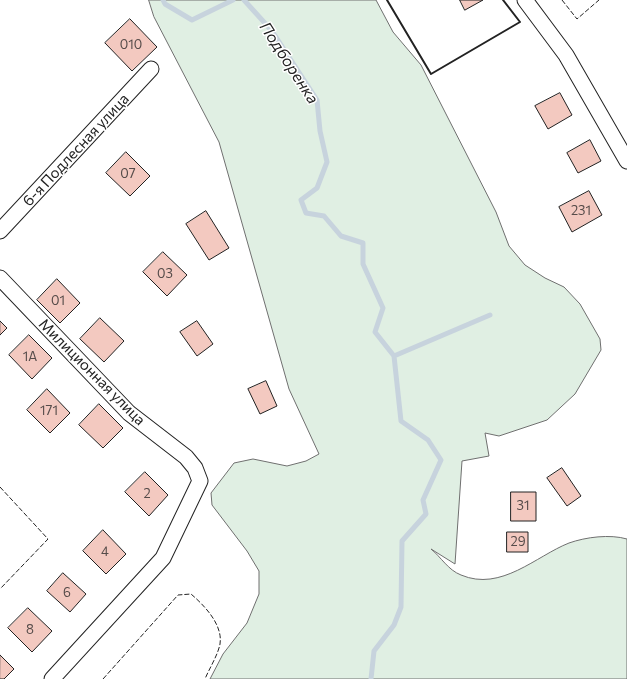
<!DOCTYPE html>
<html>
<head>
<meta charset="utf-8">
<style>
  body { margin:0 }
  canvas { display:block; background:#fff }
</style>
</head>
<body>
<canvas width="627" height="679"></canvas>
<script>
const context = document.querySelector('canvas').getContext('2d');
context.lineJoin = 'round';
function fillPath(path, color) {
  context.fillStyle = color;
  context.fill(path, 'evenodd');
}
function strokePath(path, color, width, dash) {
  context.strokeStyle = color;
  context.lineWidth = width;
  context.lineCap = dash ? 'butt' : 'round';
  context.setLineDash(dash || []);
  context.stroke(path);
}
function write(font, color, halo, rows, align = 'center') {
  context.font = font + ' Commissioner,sans-serif';
  context.lineWidth = 3;
  context.setLineDash([]);
  context.textBaseline = 'middle';
  context.strokeStyle = halo;
  context.fillStyle = color;
  for (const [text, x, y, turn = 0] of rows) {
    context.save();
    context.translate(x, y);
    context.rotate((+turn || 0) * Math.PI / 180);
    context.textAlign = isNaN(turn) ? turn : align;
    if (halo) context.strokeText(text, 0, 0);
    context.fillText(text, 0, 0);
    context.restore();
  }
}
const green = new Path2D(`
  M 149,0 L 376,0 L 393,32 L 421,65 L 496,212 L 509,246 L 525,265 L 545,278 L 564,287 L 580,304 L 600,339 L 601,350 L 575,394 L 547,420 L 499,436 L 485,433 L 489,456 L 462,461 L 455,564 L 431,549 C 441,557 448,570 461,575 C 501,592 536,556 569,543 C 586,537 610,534 627,539 L 627,679 L 210,679 L 223,654 L 247,623 L 259,594 L 259,571 L 247,551 L 212,505 L 211,493 L 234,463 L 253,459 L 287,466 L 306,461 L 319,454 L 289,389 L 219,142 L 154,17 Z`);
fillPath(green, '#e0efe3');
strokePath(green, '#6f6f6f', 1);
strokePath(new Path2D(`
  M 163,0 L 165,4 L 192,20 L 233,0
  M 244,0 L 272,31 L 317,100 L 320,131 L 327,162 L 317,188 L 301,200 L 306,213 L 324,216 L 341,236 L 363,243 L 363,264 L 383,308 L 375,332 L 394,356 L 401,421 L 428,440 L 441,460 L 423,500 L 426,514 L 402,541 L 401,607 L 394,625 L 374,651 L 371,679
  M 394,356 L 490,315`), '#c7d3dd', 5);
const building = new Path2D(`
  M 460,0 L 483,0 L 465,10 Z
  M 130,19 L 157,47 L 132,71 L 105,43 Z
  M 560,93 L 572,115 L 548,129 L 535,106 Z
  M 590,140 L 601,161 L 578,173 L 567,153 Z
  M 126,152 L 150,176 L 130,196 L 106,173 Z
  M 589,191 L 602,215 L 572,232 L 559,207 Z
  M 206,211 L 229,248 L 209,260 L 186,224 Z
  M 163,252 L 187,275 L 167,296 L 143,272 Z
  M 57,279 L 80,303 L 60,323 L 37,300 Z
  M 100,318 L 124,341 L 104,362 L 80,339 Z
  M 0,321 L 7,328 L 0,335 Z
  M 197,321 L 213,344 L 197,356 L 180,332 Z
  M 29,335 L 52,358 L 32,379 L 9,355 Z
  M 266,381 L 277,406 L 260,414 L 248,389 Z
  M 47,389 L 70,413 L 50,433 L 27,410 Z
  M 99,404 L 123,428 L 103,448 L 79,425 Z
  M 562,468 L 581,496 L 567,506 L 547,478 Z
  M 145,472 L 168,495 L 149,516 L 125,492 Z
  M 511,492 L 536,492 L 536,521 L 511,521 Z
  M 103,530 L 126,554 L 106,574 L 83,551 Z
  M 507,532 L 528,532 L 528,552 L 507,552 Z
  M 63,573 L 86,594 L 70,612 L 47,591 Z
  M 28,608 L 52,631 L 32,652 L 8,628 Z
  M 0,655 L 14,669 L 4,679 L 0,679 Z`);
fillPath(building, '#f3c9c0');
strokePath(building, '#222', 1);
const minor = new Path2D(`
  M 525,0 L 566,55 L 627,161
  M 0,231 L 151,69
  M 0,278 L 129,413 L 186,457 L 195,468 L 200,481 L 163,558 L 52,679`);
strokePath(minor, '#222', 17);
strokePath(minor, '#fff', 15);
strokePath(new Path2D(`
  M 562,0 L 577,19 L 599,0
  M 0,487 L 48,539 L 0,589
  M 103,679 L 178,595 L 191,594 C 205,606 223,625 220,644 C 218,655 209,669 205,679`), '#222', 1, [5, 2]);
strokePath(new Path2D(`
  M 387,0 L 431,74 L 520,22 L 503,0`), '#222', 2);
write('13px', '#564c4a', null, [
  ["010",131,45],
  ["07",128,174],
  ["231",581,211],
  ["03",165,274],
  ["01",58,301],
  ["1А",30,357],
  ["171",49,411],
  ["2",147,494],
  ["31",523,506],
  ["29",518,542],
  ["4",105,552],
  ["6",67,593],
  ["8",30,630]
]);
write('15px', '#222', '#fff', [
  ["6-я Подлесная улица",76,150,-47],
  ["Милиционная улица",92,372,45]
]);
write('italic 16px', '#222', '#fff', [
  ["Подборенка",289,63,57]
]);
</script>
</body>
</html>
